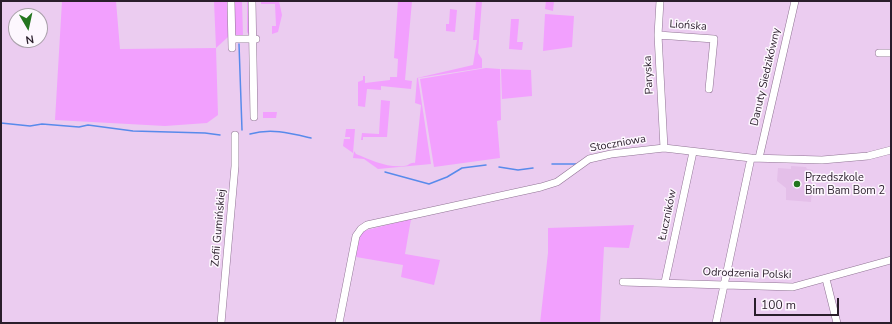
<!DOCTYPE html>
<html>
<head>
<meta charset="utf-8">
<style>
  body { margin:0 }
  #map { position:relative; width:892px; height:324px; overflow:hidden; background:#ebccf0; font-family:"Nunito Sans",sans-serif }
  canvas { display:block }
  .frame { position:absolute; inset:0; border:2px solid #2a1e2b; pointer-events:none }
  .north { position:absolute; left:8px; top:8px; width:40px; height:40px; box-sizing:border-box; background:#fdf7fe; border:1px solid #a9a0aa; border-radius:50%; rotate:171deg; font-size:11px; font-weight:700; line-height:16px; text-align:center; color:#2a1e2b }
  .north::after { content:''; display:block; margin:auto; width:14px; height:18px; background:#24751f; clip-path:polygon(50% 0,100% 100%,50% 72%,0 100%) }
  .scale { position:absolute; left:754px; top:298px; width:85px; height:18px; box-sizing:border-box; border:2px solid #2a1e2b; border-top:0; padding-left:5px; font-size:12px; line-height:14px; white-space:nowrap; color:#2a1e2b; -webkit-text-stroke:3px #fdf7fe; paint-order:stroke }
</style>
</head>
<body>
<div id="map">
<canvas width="892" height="324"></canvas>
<div class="frame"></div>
<div class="north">N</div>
<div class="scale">100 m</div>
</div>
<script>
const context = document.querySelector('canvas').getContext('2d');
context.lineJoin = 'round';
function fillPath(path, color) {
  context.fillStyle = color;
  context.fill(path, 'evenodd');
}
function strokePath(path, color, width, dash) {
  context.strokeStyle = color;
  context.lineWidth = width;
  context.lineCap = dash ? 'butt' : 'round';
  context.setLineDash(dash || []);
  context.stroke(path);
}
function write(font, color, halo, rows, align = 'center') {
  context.font = font + ' "Nunito Sans",sans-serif';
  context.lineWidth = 3;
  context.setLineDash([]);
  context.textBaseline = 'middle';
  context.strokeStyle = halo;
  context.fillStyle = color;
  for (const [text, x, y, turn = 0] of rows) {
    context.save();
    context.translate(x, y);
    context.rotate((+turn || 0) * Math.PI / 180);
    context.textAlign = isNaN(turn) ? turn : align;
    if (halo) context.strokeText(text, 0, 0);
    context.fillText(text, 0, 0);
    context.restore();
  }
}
fillPath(new Path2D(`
  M 791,166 L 806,167 L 807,169 L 813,170 L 811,202 L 786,200 L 786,188 L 777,181 L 778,168 L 791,169 Z`), '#e4bfe9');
fillPath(new Path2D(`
  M 62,1 L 116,1 L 120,49 L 216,48 L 214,1 L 227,1 L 228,37 L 216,48 L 218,115 L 207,123 L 165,126 L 55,120 Z
  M 235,1 L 242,1 L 243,36 L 235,35 Z
  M 247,1 L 250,1 L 249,35 L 247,32 Z
  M 261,1 L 279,1 L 282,15 L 278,32 L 272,34 L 272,26 L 276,26 L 275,4 L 261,4 Z
  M 398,1 L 412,1 L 405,80 L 412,81 L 411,89 L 381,86 L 381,90 L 367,89 L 365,107 L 358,106 L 358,82 L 363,80 L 363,76 L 365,76 L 365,83 L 390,80 L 390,77 L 397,77 L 398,59 L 394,58 Z
  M 476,1 L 482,1 L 478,53 L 482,59 L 482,68 L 418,78 L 431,164 L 378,169 L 364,159 L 353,158 L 354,151 L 356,154 C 371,160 387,168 404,166 C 409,166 410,162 415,163 L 421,105 L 415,103 L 417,78 L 473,65 L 477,40 L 473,40 Z
  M 546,1 L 554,1 L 553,11 L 545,9 Z
  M 450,9 L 457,10 L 455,32 L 446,31 L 446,24 L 449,24 Z
  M 545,14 L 574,16 L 572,47 L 543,51 Z
  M 511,19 L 519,19 L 517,42 L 523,42 L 522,50 L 509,49 Z
  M 486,68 L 500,69 L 501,120 L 497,121 L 500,158 L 434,167 L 420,79 Z
  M 501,69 L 531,70 L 532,96 L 502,99 Z
  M 381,100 L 390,101 L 387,137 L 363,137 L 363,140 L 361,140 L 362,133 L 379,134 Z
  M 263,112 L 277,112 L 276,118 L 263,118 Z
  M 346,129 L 355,129 L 353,153 L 343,146 L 344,139 L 350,139 L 350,137 L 345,137 Z
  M 411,219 L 405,254 L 440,260 L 434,285 L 401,277 L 403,265 L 356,257 L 360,235 L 363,231 Z
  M 634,225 L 629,248 L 604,247 L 600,323 L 540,323 L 548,253 L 548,228 Z`), '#f2a0fe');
strokePath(new Path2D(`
  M 239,44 L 242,130
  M 1,123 L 30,126 L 42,124 L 79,127 L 88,125 L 133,131 L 205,133 L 220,135
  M 250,134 C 271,128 290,133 311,138
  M 552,164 L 577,164
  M 499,167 L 518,170 L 533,168
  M 385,172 L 429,184 L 447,177 L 462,168 L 486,165`), '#588aeb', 1.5);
const street = new Path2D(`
  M 231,1 L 232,48
  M 252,1 L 254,117
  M 660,1 L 658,35 L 664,148
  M 658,35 L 714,39 L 709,89
  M 232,39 L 256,39
  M 879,53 L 891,53
  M 759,158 L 795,1
  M 826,279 L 837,323
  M 623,282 L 793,287 L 891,260
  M 665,282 L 693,152
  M 221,323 L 235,166 L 235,135
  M 339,323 L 356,236 L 361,229 L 367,225 L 541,187 L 557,182 L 589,159 L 611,154 L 664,148 L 751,158 L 822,160 L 868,156 L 891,150
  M 716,323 L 751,158`);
strokePath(street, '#907494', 8);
strokePath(street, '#fff', 7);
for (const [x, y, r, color] of [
  [797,184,4,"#24751f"]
]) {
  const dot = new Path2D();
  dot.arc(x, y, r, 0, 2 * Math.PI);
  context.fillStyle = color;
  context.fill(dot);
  strokePath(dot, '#fdf7fe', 1.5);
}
write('11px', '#2a1e2b', '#fdf7fe', [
  ["Liońska",688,26,4],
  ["Paryska",649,75,-93],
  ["Danuty Siedzikówny",766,77,-77],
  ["Stoczniowa",618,144,-10],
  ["Łuczników",668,215,-78],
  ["Zofii Gumińskiej",219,228,-85],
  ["Odrodzenia Polski",747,274,2]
]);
write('11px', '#2a1e2b', '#fdf7fe', [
  ["Przedszkole",805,178],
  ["Bim Bam Bom 2",805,191]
], 'left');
</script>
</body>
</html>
